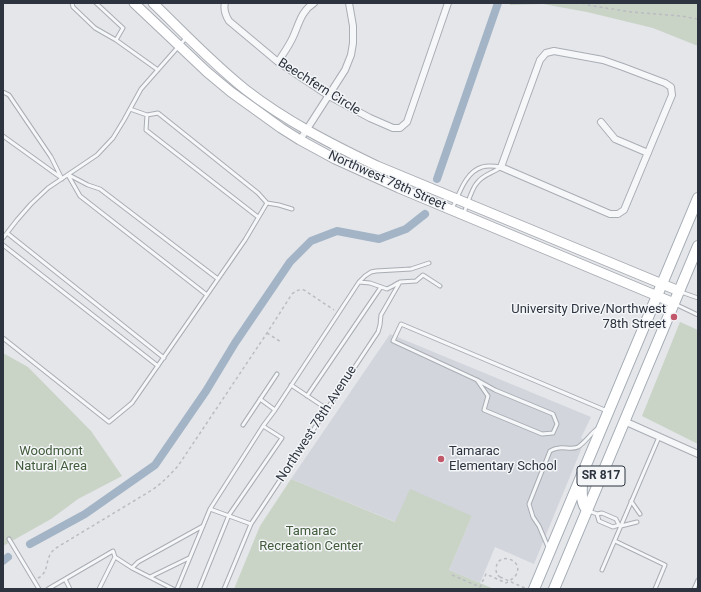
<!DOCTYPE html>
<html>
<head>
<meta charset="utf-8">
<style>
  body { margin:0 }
  #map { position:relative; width:701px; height:592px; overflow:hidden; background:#e4e6ea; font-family:Roboto,sans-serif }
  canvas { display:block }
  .frame { position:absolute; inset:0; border:4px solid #2d3440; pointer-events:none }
</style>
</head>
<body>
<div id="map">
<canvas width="701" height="592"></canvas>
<div class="frame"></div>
</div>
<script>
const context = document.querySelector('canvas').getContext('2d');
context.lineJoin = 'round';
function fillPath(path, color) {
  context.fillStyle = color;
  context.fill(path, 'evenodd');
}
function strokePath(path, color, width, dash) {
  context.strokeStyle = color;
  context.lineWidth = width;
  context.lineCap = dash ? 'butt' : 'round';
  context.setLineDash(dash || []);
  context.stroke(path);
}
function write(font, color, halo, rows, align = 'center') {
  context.font = font + ' Roboto,sans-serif';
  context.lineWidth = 3;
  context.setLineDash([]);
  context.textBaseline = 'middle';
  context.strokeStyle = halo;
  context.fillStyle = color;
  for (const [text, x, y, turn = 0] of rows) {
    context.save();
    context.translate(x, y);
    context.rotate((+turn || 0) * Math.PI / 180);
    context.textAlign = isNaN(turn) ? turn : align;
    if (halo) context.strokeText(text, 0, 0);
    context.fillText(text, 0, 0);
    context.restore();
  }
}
fillPath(new Path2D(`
  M 390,334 L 591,417 L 581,438 L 585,440 L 534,564 L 495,547 L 480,583 L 449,570 L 472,516 L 396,522 L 291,479 Z`), '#d2d5dc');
fillPath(new Path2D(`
  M 510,3 L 698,3 L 698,46 L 653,28 L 587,12 L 543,4 L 510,5 Z
  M 680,322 L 698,330 L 698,444 L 642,416 Z
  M 3,353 L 28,367 L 91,431 L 122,476 L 78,499 L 51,519 L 3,546 Z
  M 291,479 L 395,522 L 410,489 L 472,516 L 449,570 L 494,589 L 234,589 L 260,526 Z`), '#c9d3c6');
strokePath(new Path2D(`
  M 437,179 L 498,3
  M 30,544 L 85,514 L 155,465 L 206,391 L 235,343 L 290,262 L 311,241 L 337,231 L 379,239 L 406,229 L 425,214
  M 3,561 L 8,557`), '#a3b4c6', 8);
const lane = new Path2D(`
  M 72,3 L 73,7 L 95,28 L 116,40 L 158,70
  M 96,3 L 123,28 L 116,40
  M 3,92 L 9,95 L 51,157 L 62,179
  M 130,109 L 147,115 L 158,113 L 258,193 L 267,203
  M 147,115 L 146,130 L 258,217
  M 3,136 L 60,177
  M 68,175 L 80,196 L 207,295
  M 69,175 L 88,185 L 100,189 L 218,279
  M 452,209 C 459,195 465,172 482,167 C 488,165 495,166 501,167
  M 464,213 C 467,205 472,188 477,183 C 482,175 493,173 501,167
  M 7,233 L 164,358
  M 3,238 L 17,220 L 31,204 L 48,188 L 97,155 L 113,138 L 124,120 L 141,89 L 186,38
  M 3,245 L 158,366
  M 359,282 L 370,283 L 387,289 L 393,286 L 398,283
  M 681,292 L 698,298
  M 675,304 L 698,315
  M 3,338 L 109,422 L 132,403 L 245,240 L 267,203 L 279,205 L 292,209
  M 477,380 L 488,396 L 484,410 L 542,434 L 553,433 L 557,424 L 553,414 L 495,390 L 477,380 L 393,341 L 401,324 L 607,411
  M 291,385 L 327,409
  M 307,396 L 381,287
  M 260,399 L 275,410
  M 243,425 L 277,374
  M 631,501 L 640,514
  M 210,509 L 251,524
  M 589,511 L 597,514 L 602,513 L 616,519 L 619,525 L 621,526 L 637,522
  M 597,514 L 599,521 L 613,527 L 619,525
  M 9,539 L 39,589
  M 615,541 L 665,565 L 655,589
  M 547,549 L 548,547 L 539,526 L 533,517 L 529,504 L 550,451 C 552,450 556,448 559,448 C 565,447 572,450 578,447 C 586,442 590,434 597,429
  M 115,557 L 132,568
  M 602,570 L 659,437
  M 150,577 L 189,558
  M 65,579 L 70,589
  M 48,589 L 113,551 L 115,557 L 99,589
  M 173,589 L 132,568 L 138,562 L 203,526
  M 177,589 L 210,509 L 263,426 L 275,410 L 359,282 L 365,276 L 371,272 L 376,271 L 411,269 L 429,263
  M 199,589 L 229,515 L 282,438 L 263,426
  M 224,589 L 251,524 L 378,332 L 380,325 L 381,315 L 400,282 L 416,281 L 423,275 L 440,286
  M 694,589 L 698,580`);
const street = new Path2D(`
  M 225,3 C 223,10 226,16 229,21 L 278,62 L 329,96 L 370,118 L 393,128 L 400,128 L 407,122 L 448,3
  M 554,51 L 603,60 L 623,67 L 665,83 L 671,87 L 672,95 L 624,210 L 618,214 L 610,214 L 501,167 L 540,60 L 546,53 Z
  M 278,62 C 283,54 289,46 293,37 C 299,24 301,11 314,3
  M 601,122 L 615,139 L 648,153
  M 300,140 L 345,70 L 351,55 L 353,43 L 353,26 L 349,3
  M 624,421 L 698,454`);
const secondary = new Path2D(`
  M 134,3 L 207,72 L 231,92 L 281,128 L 300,140 L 335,159 L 399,188 L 674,303
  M 153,3 C 183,32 213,64 246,90 C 286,121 331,144 377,166 L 679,291`);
const primary = new Path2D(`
  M 582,480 C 582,490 580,502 587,510
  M 534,589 L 698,198
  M 554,589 L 698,246`);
strokePath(lane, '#a9adb4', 5);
strokePath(street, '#a9adb4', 8);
strokePath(secondary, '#a9adb4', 11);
strokePath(primary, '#a4abb4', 12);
strokePath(new Path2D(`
  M 582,3 L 587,5 L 631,12 L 681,16 L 698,19
  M 267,333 L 281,342
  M 452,575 L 480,587 L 486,574 L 506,583 C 509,581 513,579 516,575 C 525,560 497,550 496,569 C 496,573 497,575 500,577
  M 38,578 C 40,577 42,576 43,574 C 49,567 45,556 56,548 L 152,490 C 162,483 170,475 178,466 L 267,333 L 292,294 C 296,291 299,289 304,290 L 334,310`), '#babcc2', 1.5, [3, 3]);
strokePath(lane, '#f6f7f9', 3);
strokePath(street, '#f6f7f9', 6);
strokePath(secondary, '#fff', 9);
strokePath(primary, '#fff', 10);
strokePath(new Path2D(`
  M 500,577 L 527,589`), '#babcc2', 1.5, [3, 3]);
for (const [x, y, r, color] of [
  [674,317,4,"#c05869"],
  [441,459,4,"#c05869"]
]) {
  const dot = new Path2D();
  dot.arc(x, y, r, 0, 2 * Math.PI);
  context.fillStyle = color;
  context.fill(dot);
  strokePath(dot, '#f3f5f7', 1.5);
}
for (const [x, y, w] of [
  [601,476,48]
]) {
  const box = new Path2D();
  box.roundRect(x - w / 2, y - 10, w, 20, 3);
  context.fillStyle = '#f3f5f7';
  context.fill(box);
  strokePath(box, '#2d3440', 1);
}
write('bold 12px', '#2d3440', null, [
  ["SR 817",601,476]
]);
write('13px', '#2d3440', '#f3f5f7', [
  ["Beechfern Circle",319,87,32],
  ["Northwest 78th Street",387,181,24],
  ["Northwest 78th Avenue",317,424,-57]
]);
write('13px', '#2d3440', '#f3f5f7', [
  ["University Drive/Northwest",666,310],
  ["78th Street",666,325],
  ["Tamarac",449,452,"left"],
  ["Elementary School",449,467,"left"]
], 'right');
write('13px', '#425b3c', '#f3f5f7', [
  ["Woodmont",51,452],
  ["Natural Area",51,467],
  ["Tamarac",311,532],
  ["Recreation Center",311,547]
]);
</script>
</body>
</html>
